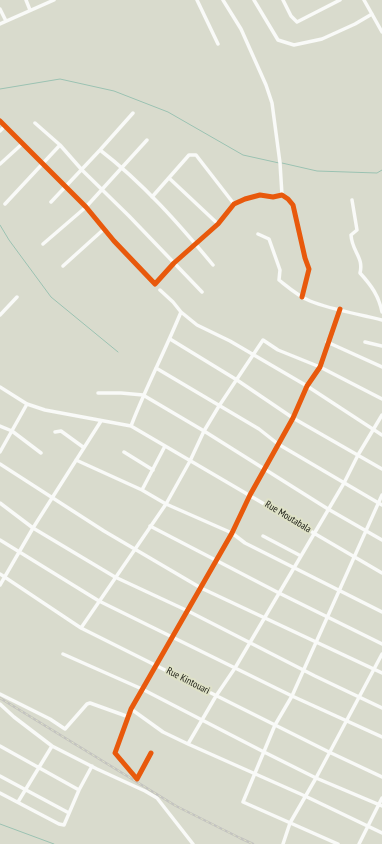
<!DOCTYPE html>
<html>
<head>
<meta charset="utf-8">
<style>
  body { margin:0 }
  canvas { display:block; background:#d9dbcd }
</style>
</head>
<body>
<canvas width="382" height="844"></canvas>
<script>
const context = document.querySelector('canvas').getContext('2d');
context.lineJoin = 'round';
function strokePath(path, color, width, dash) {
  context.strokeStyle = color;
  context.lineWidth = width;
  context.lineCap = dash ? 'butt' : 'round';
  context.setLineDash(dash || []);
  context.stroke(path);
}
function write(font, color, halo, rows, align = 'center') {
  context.font = font + ' "PT Sans Narrow",sans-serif';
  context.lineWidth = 4;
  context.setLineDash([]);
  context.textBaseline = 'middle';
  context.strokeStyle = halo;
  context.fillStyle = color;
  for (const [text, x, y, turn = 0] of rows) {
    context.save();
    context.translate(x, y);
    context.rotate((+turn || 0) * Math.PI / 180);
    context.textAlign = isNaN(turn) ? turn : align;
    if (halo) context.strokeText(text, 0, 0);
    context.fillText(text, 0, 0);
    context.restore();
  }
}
strokePath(new Path2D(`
  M 0,89 L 60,79 L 114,91 L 168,112 L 243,155 L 279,163
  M 282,163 L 317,171 L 377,173 L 382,170
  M 0,225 L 9,240 L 51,297 L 118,352
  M 0,824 L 54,844`), '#9bc2b2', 1);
strokePath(new Path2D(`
  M 26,0 L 30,10
  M 197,0 L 218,44
  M 223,0 L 241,29 L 266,85 L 272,103 L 280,163 L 282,195
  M 254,0 L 278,40 L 294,45 L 322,39 L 355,24 L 372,14
  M 283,0 L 291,16 L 297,22 L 340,0
  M 364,0 L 382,32
  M 0,9 L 6,21
  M 0,24 L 54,0
  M 0,121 L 86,207 L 114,241 L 155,284 L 174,263 L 218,224 L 234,204 L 245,199 L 260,195 L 273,197 L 282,195 L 288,199 L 293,205 L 305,258 L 309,269 L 302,297
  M 35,123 L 60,145 L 82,170 L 129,216 L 202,292
  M 0,131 L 5,126
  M 100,150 C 143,183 179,224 213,265
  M 0,164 L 22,144
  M 169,178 L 218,224
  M 152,197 L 189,155 L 196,155 L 234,204
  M 352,200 L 357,230 L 351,235 C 352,252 364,257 360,273 C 371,285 379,296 382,312
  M 51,202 L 100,150 L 133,113
  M 5,204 L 60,145
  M 258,234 L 269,239 L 280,270 L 279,280 C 289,288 298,296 310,301 C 332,310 359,314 382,320
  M 43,244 L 86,207 L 147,140
  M 63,266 L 104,229
  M 160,290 L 173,302 L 181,312 L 197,325 L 230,341 L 307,386 L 382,435
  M 0,315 L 17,297
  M 170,339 L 237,380 L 293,418 L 382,469
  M 327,342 L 382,367
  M 365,342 L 382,346
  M 156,368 L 259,429 L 278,444 L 382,505
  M 0,387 L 27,404 L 45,410 L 131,426 L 382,573
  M 98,393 L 121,393 L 143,395 L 204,431 L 328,509 L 382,540
  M 0,426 L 12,431 L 41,453
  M 131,426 C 146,387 165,351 181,312
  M 55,432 L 61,431 L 83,447
  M 0,452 L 27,404
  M 124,452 L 153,470
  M 76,460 L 142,490 L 166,504 L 232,533 L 245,543 L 382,612
  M 0,464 L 104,531 L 201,588 L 382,673
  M 142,490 L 165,446
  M 0,503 L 33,528 L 115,577 L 188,611 L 315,676 L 382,708
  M 150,526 L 279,593 L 382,644
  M 263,536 L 301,556
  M 0,540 L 99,601 L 292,696 L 382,737
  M 0,574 L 81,628 L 329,752 L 382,777
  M 0,585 L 33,528 L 101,421
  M 81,628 L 166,504 L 190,461 L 204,431 L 219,406 L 263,340 L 278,350 L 320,367 L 382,399
  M 63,654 L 142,689 L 264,752 L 316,778 L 382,806
  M 0,694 L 50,719 L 65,729 L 87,704 L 90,703 L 129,717
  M 0,704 L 14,717 L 52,746 L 97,769 L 145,791 L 157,798 L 193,844
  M 131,709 L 163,732 L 188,744 L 305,796 L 382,833
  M 188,744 L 216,696 L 235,668 L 344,483 L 358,455 L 382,415
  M 0,746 L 79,790
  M 151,753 L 137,779 L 115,753 L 131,709 L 232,533 L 250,495 L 293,418 L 307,386 L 320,367 L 340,309
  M 0,776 L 69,813
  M 0,793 L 59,824 L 64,825 L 79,790 L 92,766
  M 18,802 L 52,746
  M 283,844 L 290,823 L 316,778 L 382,654
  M 338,844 L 243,802 L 275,725 L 292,696 L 382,495
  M 359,844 L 382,798`), '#f9faf8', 3.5);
const rail = new Path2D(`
  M 0,698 L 176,806 L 240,838 L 253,844`);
strokePath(rail, '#c4c4c0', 2.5);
strokePath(rail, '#dee1c7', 1, [3]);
strokePath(new Path2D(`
  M 0,121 L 86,207 L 114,241 L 155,284 L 174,263 L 218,224 L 234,204 L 245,199 L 260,195 L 273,197 L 282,195 L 288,199 L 293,205 L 305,258 L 309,269 L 302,297
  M 151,753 L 137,779 L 115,753 L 131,709 L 232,533 L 250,495 L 293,418 L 307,386 L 320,367 L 340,309`), '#e8590c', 5);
write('10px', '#202118', '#dee1c7', [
  ["Rue Moutabala",288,517,31],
  ["Rue Kintouari",188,681,27]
]);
</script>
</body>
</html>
